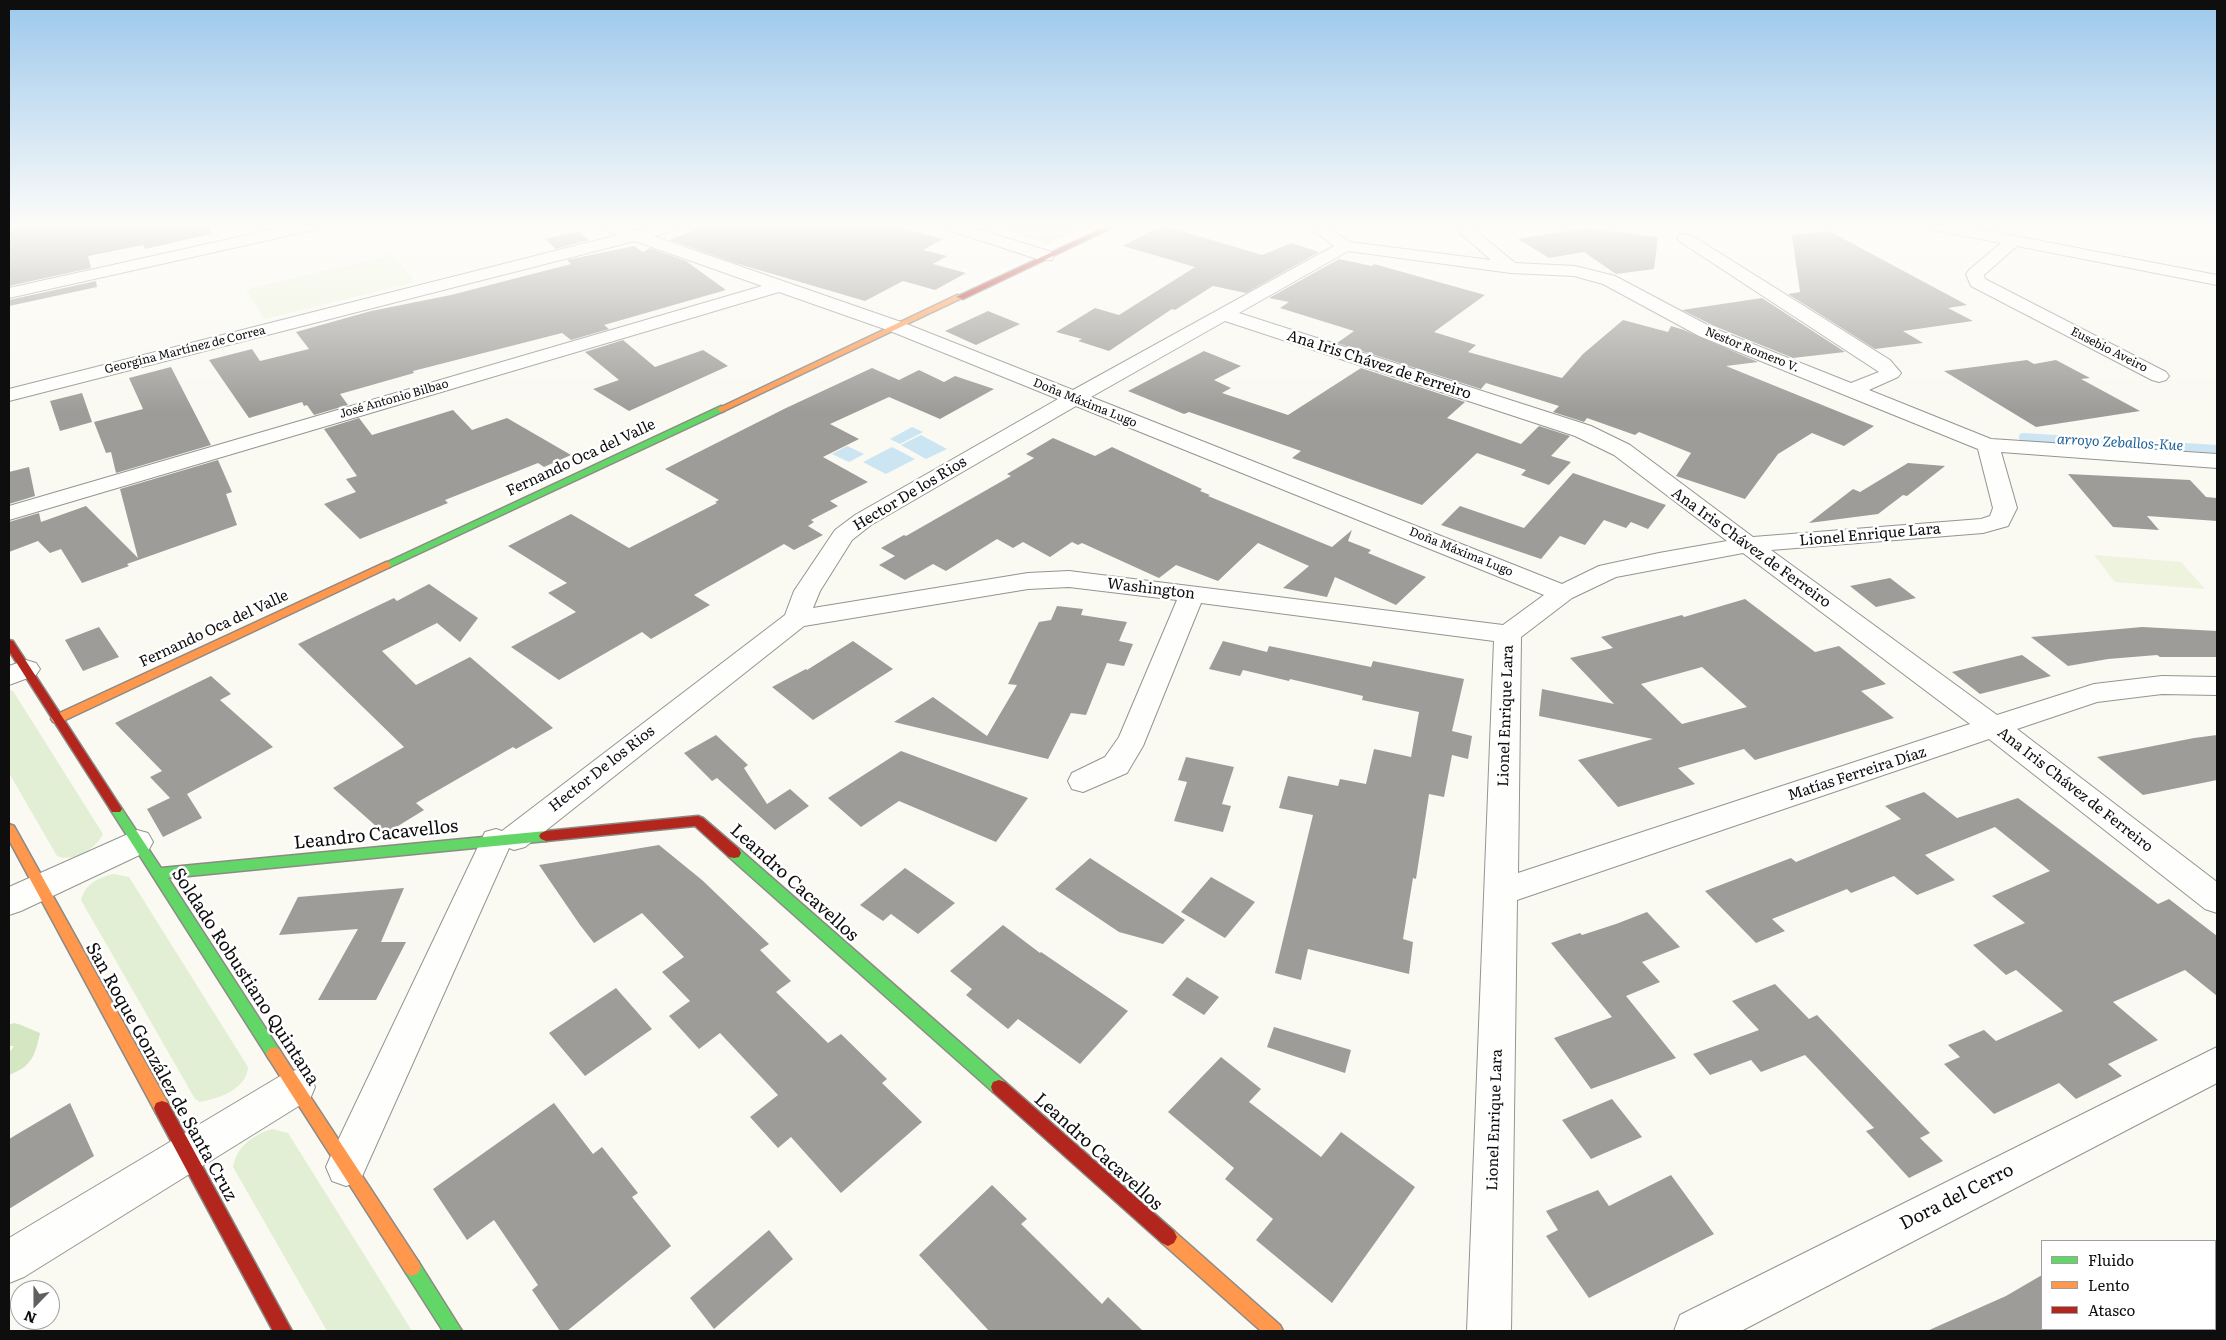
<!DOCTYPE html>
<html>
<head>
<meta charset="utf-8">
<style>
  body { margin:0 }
  #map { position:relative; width:2226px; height:1340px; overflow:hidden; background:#faf9f2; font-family:Literata,serif }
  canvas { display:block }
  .frame { position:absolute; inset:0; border:10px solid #0e0e0e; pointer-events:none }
  .legend { position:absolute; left:2041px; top:1240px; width:175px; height:90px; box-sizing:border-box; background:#fff; border:1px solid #9f9f9f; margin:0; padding:6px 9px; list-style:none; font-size:15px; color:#0e0e0e }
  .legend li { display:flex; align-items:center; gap:10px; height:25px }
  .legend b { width:25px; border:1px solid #9f9f9f }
  .north { position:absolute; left:10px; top:1280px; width:50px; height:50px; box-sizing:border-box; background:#fff; border:1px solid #9f9f9f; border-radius:50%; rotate:202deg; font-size:14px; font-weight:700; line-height:20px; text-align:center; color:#0e0e0e }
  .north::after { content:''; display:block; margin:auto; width:18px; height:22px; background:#61605e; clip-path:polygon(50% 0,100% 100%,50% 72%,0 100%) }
</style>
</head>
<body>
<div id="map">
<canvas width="2226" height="1340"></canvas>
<div class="frame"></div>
<ul class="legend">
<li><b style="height:6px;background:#63d668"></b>Fluido</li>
<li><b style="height:6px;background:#ff974d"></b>Lento</li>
<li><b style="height:6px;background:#b3261e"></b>Atasco</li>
</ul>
<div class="north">N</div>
</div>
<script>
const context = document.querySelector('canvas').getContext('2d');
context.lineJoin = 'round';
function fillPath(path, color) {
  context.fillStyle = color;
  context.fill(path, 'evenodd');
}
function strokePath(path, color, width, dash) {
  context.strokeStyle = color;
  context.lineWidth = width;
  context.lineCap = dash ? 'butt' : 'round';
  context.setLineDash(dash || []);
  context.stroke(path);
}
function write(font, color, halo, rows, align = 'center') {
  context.font = font + ' Literata,serif';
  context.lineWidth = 5;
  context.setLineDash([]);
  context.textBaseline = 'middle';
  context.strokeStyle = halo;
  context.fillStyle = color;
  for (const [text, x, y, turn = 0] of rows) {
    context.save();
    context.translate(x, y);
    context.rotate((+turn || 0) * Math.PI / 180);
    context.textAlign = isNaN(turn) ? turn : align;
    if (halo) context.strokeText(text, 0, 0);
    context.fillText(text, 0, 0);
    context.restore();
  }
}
fillPath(new Path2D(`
  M 986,224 L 1089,224 L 1047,244 Z
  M 9,690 L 13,691 L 103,834 C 96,849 73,863 57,856 L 9,773 Z
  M 114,874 L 129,877 L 248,1067 C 247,1089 218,1099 200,1102 L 195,1099 L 81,900 C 85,884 99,877 114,874 Z
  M 272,1129 L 288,1133 L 412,1331 L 327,1331 L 233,1167 C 237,1146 253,1135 272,1129 Z`), '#e3efd4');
fillPath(new Path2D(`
  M 14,1023 L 21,1025 L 40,1033 C 35,1056 32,1066 9,1075 L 9,1053 L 14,1046 L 9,1046 L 9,1025 Z`), '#d4e6c2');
fillPath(new Path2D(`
  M 392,255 L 416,282 L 264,319 L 246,289 Z
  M 2094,555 L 2181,562 L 2205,589 L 2115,582 Z`), '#edf3dd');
fillPath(new Path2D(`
  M 912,427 L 923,432 L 900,444 L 890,439 Z
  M 921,435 L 947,449 L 926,459 L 901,445 Z
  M 847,446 L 864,454 L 849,462 L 832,454 Z
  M 892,447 L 915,459 L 886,474 L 863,462 Z`), '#cbe5f2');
strokePath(new Path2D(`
  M 2023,437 L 2217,449`), '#cbe5f2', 8);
fillPath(new Path2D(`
  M 27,224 L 210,224 L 211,234 L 145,249 L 143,245 L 88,256 L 91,268 L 9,286 L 9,227 Z
  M 708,224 L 886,224 L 943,239 L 923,250 L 947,256 L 933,264 L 966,273 L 935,290 L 903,281 L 865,301 L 735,263 L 670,240 Z
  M 1162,225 L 1262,255 L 1292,243 L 1319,252 L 1246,293 L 1213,286 L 1175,310 L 1172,309 L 1109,351 L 1078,341 L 1082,339 L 1056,332 L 1095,308 L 1119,315 L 1195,267 L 1123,246 Z
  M 1589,227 L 1593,229 L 1658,237 L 1654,269 L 1616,274 L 1584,252 L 1549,258 L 1518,239 Z
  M 579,231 L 589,240 L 556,249 L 545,239 Z
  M 1829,231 L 1967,305 L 1948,308 L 1973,321 L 1903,331 L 1923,343 L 1875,349 L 1788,294 L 1800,292 L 1792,235 Z
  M 634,246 L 643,252 L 650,248 L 686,261 L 726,290 L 604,325 L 609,329 L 571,340 L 562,333 L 413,371 L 414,373 L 340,394 L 348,405 L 314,415 L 307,405 L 304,406 L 302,402 L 249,418 L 209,360 L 252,349 L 260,361 L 309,349 L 296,332 L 371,311 L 451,295 L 571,264 L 567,260 Z
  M 1339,259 L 1372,266 L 1374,264 L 1485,295 L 1434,332 L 1476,345 L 1468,352 L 1562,378 L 1583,354 L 1623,320 L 1668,332 L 1671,326 L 1684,330 L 1758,362 L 1726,366 L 1874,426 L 1844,446 L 1812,433 L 1778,454 L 1745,499 L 1676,476 L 1691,453 L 1639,432 L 1635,435 L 1587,418 L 1584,422 L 1553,412 L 1559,406 L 1486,383 L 1481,389 L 1337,343 L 1354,331 L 1280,308 L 1289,302 L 1269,298 Z
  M 96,281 L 97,287 L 9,306 L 9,300 Z
  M 1762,298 L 1845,352 L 1793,358 L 1714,326 L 1682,310 Z
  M 988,311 L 1020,324 L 976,345 L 945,331 Z
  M 623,340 L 655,367 L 703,350 L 728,366 L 629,411 L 593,389 L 619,380 L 585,352 Z
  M 1204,351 L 1241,366 L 1214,380 L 1231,388 L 1222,393 L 1288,415 L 1361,368 L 1465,402 L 1447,418 L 1521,444 L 1539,426 L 1570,436 L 1551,456 L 1571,462 L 1549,485 L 1521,475 L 1526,470 L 1477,453 L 1422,505 L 1292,458 L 1301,451 L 1189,412 L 1184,414 L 1128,391 Z
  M 2027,360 L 2034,364 L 2056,360 L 2090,378 L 2081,379 L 2140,411 L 2036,427 L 1944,371 Z
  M 171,367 L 211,445 L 116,473 L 111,452 L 106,453 L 94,422 L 143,409 L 129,378 Z
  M 872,368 L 899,380 L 919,370 L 944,382 L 955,376 L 994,389 L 940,419 L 889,397 L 830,424 L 859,439 L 823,457 L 868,482 L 830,501 L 838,506 L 811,520 L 814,522 L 808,526 L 823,535 L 794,550 L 784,544 L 694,595 L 710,605 L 651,639 L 642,632 L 559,680 L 511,647 L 576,612 L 548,593 L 567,583 L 508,546 L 571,514 L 629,548 L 717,503 L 715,502 L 719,500 L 665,469 L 786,408 Z
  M 82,393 L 92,422 L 60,431 L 50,401 Z
  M 453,410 L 472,430 L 507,418 L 571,455 L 544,467 L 538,463 L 445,500 L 448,503 L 360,539 L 324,504 L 356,492 L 346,479 L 357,476 L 324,429 L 359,418 L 372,435 Z
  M 1053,438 L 1095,456 L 1112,447 L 1202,489 L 1200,491 L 1210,495 L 1208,496 L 1332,547 L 1352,530 L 1348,541 L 1371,550 L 1368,553 L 1426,577 L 1396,605 L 1335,577 L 1327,597 L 1283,588 L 1309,566 L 1258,543 L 1218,581 L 1176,565 L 1159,578 L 1082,543 L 1078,545 L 1072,542 L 1050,557 L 1023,542 L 1013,548 L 997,539 L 946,571 L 933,564 L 905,580 L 879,565 L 895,556 L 881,548 L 904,535 L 906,536 L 1011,476 L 1007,474 L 1034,458 L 1026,454 Z
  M 218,460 L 232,492 L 226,494 L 237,525 L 127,564 L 129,566 L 82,583 L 61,549 L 50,553 L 38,541 L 9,552 L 9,522 L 39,513 L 41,522 L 86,506 L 138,558 L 120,489 Z
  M 1908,463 L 1945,466 L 1907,496 L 1903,495 L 1878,514 L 1809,523 L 1853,489 L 1860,492 Z
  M 29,467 L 35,496 L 9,504 L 9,472 Z
  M 1573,473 L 1666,505 L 1648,529 L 1631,522 L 1626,528 L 1604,520 L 1585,545 L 1560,536 L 1541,559 L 1441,525 L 1460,506 L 1524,528 Z
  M 2068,474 L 2190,480 L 2206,497 L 2217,498 L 2217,521 L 2147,516 L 2159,530 L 2113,527 Z
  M 1890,578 L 1916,598 L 1876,607 L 1850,586 Z
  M 429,584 L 478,618 L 460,642 L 437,623 L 382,651 L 416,685 L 470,657 L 553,728 L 516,749 L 513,747 L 416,803 L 424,810 L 385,834 L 333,788 L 404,747 L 298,644 L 394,598 L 397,601 Z
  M 1745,599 L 1815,652 L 1839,646 L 1886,684 L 1861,691 L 1894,718 L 1755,760 L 1744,749 L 1678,768 L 1695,784 L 1618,807 L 1578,760 L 1653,739 L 1539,716 L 1542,689 L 1614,704 L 1570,658 L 1613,648 L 1601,637 L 1682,615 L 1684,617 ZM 1702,667 L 1747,707 L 1682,724 L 1641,684 Z
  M 1057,606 L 1083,609 L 1081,615 L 1127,622 L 1119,641 L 1133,644 L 1124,666 L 1107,663 L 1086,715 L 1071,713 L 1048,759 L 894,722 L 933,697 L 987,736 L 1017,685 L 1008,684 L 1039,622 L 1051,620 Z
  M 99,627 L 119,657 L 83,671 L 65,640 Z
  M 2142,627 L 2217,631 L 2217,657 L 2160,657 L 2157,655 L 2108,659 L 2068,666 L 2031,637 Z
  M 853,641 L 893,669 L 813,720 L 772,687 L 806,669 L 807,670 Z
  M 1223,641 L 1267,652 L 1269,646 L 1371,667 L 1373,661 L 1464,679 L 1452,731 L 1472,736 L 1468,759 L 1452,755 L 1444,797 L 1429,794 L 1416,879 L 1413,878 L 1403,939 L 1413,942 L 1409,974 L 1308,949 L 1301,980 L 1275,973 L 1313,815 L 1279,808 L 1288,776 L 1338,786 L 1340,779 L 1366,784 L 1374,749 L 1411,757 L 1419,712 L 1362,700 L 1363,696 L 1290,679 L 1289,681 L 1243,670 L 1240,676 L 1209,669 Z
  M 2022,655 L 2051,676 L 1980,694 L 1952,672 Z
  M 211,676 L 231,694 L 220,700 L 273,747 L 187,794 L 202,818 L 163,837 L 147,809 L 170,798 L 150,777 L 162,771 L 115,723 Z
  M 716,735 L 748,765 L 744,768 L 767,804 L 790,789 L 809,806 L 775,830 L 717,778 L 712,781 L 684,753 Z
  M 2217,735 L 2217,780 L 2143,795 L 2097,757 L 2194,738 Z
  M 901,751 L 1028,798 L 996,842 L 899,801 L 861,827 L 828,798 Z
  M 1186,757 L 1234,767 L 1222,804 L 1231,806 L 1223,832 L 1174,821 L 1187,782 L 1178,780 Z
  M 1924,792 L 1957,818 L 2018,798 L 2158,904 L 2169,899 L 2217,936 L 2217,996 L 2185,970 L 2113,1002 L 2158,1040 L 2108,1064 L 2122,1076 L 2076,1099 L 2059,1083 L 1994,1114 L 1944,1064 L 1960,1057 L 1948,1045 L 1984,1030 L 1996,1041 L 2063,1011 L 2016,970 L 2006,975 L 1973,945 L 2025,923 L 1992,896 L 2050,871 L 1995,827 L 1925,855 L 1955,880 L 1917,895 L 1894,876 L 1851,893 L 1847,889 L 1772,919 L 1785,931 L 1756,943 L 1705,891 L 1791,858 L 1796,862 L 1901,819 L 1885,806 Z
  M 659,845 L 702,880 L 769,944 L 760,950 L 791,981 L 776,992 L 828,1043 L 841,1034 L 887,1079 L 882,1083 L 922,1122 L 841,1193 L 791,1137 L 778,1148 L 750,1117 L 778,1095 L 720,1033 L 699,1049 L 669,1016 L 690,1001 L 662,972 L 684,957 L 642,913 L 594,943 L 580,925 L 539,865 Z
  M 1090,858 L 1185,920 L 1163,944 L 1119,932 L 1055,889 Z
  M 905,868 L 955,903 L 918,934 L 891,914 L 883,921 L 860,905 Z
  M 1211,877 L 1255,902 L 1225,938 L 1181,912 Z
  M 404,888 L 381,942 L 406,942 L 376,1000 L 318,1000 L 358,929 L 279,935 L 298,897 Z
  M 1647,912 L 1680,947 L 1642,962 L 1660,982 L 1626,996 L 1676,1058 L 1591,1089 L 1554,1038 L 1612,1017 L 1551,943 L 1580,933 L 1582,935 L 1616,924 Z
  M 1003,925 L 1040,953 L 1041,952 L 1128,1011 L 1080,1064 L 1018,1019 L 1008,1029 L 966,995 L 972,989 L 950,971 Z
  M 1187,977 L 1219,997 L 1204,1015 L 1172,995 Z
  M 1775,984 L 1809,1019 L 1817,1015 L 1930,1133 L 1920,1138 L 1943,1161 L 1909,1178 L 1866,1131 L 1874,1128 L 1805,1055 L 1761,1072 L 1751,1060 L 1710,1075 L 1693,1054 L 1759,1030 L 1732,1001 Z
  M 616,988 L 652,1029 L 585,1076 L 549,1033 Z
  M 1274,1027 L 1351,1050 L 1345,1073 L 1267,1047 Z
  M 1221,1057 L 1261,1089 L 1249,1102 L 1321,1157 L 1341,1132 L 1415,1187 L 1332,1303 L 1256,1240 L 1273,1219 L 1225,1179 L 1234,1168 L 1168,1112 Z
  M 1612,1099 L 1642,1137 L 1591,1159 L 1562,1120 Z
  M 70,1103 L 94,1156 L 9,1209 L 9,1139 Z
  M 554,1103 L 593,1154 L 602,1147 L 638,1193 L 632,1197 L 671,1246 L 567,1331 L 560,1331 L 532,1290 L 538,1285 L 494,1220 L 467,1240 L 433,1189 Z
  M 1671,1175 L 1714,1234 L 1589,1298 L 1546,1236 L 1558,1230 L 1546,1211 L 1598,1190 L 1609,1206 Z
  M 992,1185 L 1027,1219 L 1021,1224 L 1102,1304 L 1108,1297 L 1143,1331 L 989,1331 L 919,1255 Z
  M 769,1230 L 793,1259 L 714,1329 L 690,1298 Z
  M 2042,1275 L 2042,1331 L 1927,1331 L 2006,1296 Z`), '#9e9c98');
const street = new Path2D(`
  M 297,224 L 326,224 L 324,227 L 318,229 L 9,298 L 9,288 Z
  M 594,224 L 617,224 L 637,231 L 664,224 L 690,224 L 688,227 L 653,236 L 904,323 L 1073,390 L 1334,246 L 1305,224 L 1323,224 L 1350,242 L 1491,260 L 1450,224 L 1468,224 L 1515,263 L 1575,266 L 1615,276 L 1713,328 L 1851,383 L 1879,372 L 1679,241 L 1677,238 L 1679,235 L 1691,235 L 1890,360 L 1901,373 L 1898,377 L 1869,390 L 1991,439 L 2217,454 L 2217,468 L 2001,452 L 2017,508 L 2008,526 L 1983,533 L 1771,550 L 1997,715 L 2094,684 L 2162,676 L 2217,677 L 2217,695 L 2162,694 L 2097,702 L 2017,729 L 2217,882 L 2217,913 L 2205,909 L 1989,739 L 1517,900 L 1511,1331 L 1467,1331 L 1494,641 L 1201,603 L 1143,746 L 1127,773 L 1083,792 L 1072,789 L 1068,781 L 1072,773 L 1105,757 L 1119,737 L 1177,600 L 1069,587 L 1028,589 L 804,626 L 525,847 L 514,850 L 509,848 L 360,1181 L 346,1186 L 332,1181 L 326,1167 L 332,1153 L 485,832 L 496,829 L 502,831 L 785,615 L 794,591 L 835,530 L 855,515 L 1058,399 L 890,331 L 779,292 L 9,520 L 9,506 L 762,286 L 635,241 L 9,401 L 9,389 L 618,235 L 596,227 ZM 1348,251 L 1511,273 L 1574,276 L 1603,284 L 1699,336 L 1978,449 L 1993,508 L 1990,516 L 1981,519 L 1753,537 L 1630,445 L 1591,426 L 1239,313 ZM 1225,321 L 1575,436 L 1614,455 L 1727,541 L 1659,553 L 1599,566 L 1562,584 L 1091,397 ZM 1076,406 L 1544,595 L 1503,625 L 1069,571 L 1028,573 L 813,608 L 820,591 L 852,540 L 871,525 ZM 1743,553 L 1970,724 L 1518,873 L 1521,637 L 1572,598 L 1616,577 Z
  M 937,224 L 961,224 L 1052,252 L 1054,256 L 1052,260 L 1040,260 L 939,227 Z
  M 1921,224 L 1953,224 L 2217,275 L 2217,285 L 2017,246 L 1984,275 L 1985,279 L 2166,372 L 2169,376 L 2166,380 L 2159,382 L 2152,380 L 1971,286 L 1966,274 L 1969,270 L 2001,243 L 1929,229 L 1923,227 Z
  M 26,660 L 36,663 L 40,669 L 36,675 L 9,685 L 9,666 Z
  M 137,830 L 148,833 L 153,842 L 148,851 L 21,911 L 9,915 L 9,887 Z
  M 2217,1047 L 2217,1083 L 1741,1331 L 1674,1331 L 1680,1315 Z
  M 296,1070 L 310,1075 L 315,1087 L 310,1099 L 24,1277 L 9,1283 L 9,1238 L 282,1075 Z`);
const fast = new Path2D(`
  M 721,406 L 724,407 L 724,411 L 390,567 L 382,567 L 381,565 Z
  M 116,804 L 120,806 L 161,868 L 546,831 L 551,833 L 553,836 L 551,839 L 546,841 L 168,878 L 279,1049 L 282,1054 L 279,1059 L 274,1061 L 269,1059 L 112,812 L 110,809 L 112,806 Z
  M 734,848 L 739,849 L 1005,1082 L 1007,1087 L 1005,1092 L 999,1094 L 993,1092 L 729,857 L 727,853 L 729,849 Z
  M 412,1258 L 418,1261 L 462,1331 L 443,1331 L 406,1273 L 403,1267 L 406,1261 Z`);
const slow = new Path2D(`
  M 957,295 L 964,297 L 724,411 L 721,412 L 717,409 Z
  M 386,562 L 390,563 L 391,565 L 390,567 L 61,722 L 53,722 L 51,719 L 53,716 Z
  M 9,824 L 14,826 L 168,1103 L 170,1108 L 168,1113 L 162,1115 L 156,1113 L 9,840 Z
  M 274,1047 L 279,1049 L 418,1261 L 421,1267 L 418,1273 L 412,1276 L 406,1273 L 269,1059 L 266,1054 L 269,1049 Z
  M 1168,1228 L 1174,1231 L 1280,1325 L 1283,1331 L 1261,1331 L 1162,1243 L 1159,1237 L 1162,1231 Z`);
const jam = new Path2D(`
  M 1112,224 L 1120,224 L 963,299 L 956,297 Z
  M 9,640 L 13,641 L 120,806 L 122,809 L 120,812 L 112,812 L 9,651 Z
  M 698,816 L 703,818 L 739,849 L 741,853 L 739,857 L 734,858 L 729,857 L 695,826 L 546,841 L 541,839 L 539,836 L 541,833 L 546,831 Z
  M 999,1080 L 1005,1082 L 1174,1231 L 1177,1237 L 1174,1243 L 1168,1246 L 1162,1243 L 993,1092 L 991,1087 L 993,1082 Z
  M 162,1101 L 168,1103 L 292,1331 L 273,1331 L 156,1113 L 154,1108 L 156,1103 Z`);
strokePath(street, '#949491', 2);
strokePath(fast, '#8b8a87', 3);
strokePath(slow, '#8b8a87', 3);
strokePath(jam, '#8b8a87', 3);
fillPath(street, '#fefefd');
fillPath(fast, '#63d668');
fillPath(slow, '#ff974d');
fillPath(jam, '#b3261e');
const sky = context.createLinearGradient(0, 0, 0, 411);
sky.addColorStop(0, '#9cc8ec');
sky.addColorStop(0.55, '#fdfcf9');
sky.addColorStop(1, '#fdfcf900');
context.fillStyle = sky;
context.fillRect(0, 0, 2226, 411);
write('12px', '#0e0e0e', '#fff', [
  ["Georgina Martínez de Correa",185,350,-14],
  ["Nestor Romero V.",1752,350,22],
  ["Eusebio Aveiro",2109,350,27],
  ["José Antonio Bilbao",394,399,-16],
  ["Doña Máxima Lugo",1085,403,22],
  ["Doña Máxima Lugo",1461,552,22]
]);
write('italic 14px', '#1f6297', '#fff', [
  ["arroyo Zeballos-Kue",2120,443,3]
]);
write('15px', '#0e0e0e', '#fff', [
  ["Ana Iris Chávez de Ferreiro",1379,365,18],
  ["Fernando Oca del Valle",581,458,-25],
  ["Hector De los Rios",910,494,-31],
  ["Lionel Enrique Lara",1870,535,-5],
  ["Ana Iris Chávez de Ferreiro",1751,548,36],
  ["Washington",1151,589,7],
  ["Fernando Oca del Valle",214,629,-25],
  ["Lionel Enrique Lara",1506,716,-88],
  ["Hector De los Rios",602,769,-38],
  ["Matías Ferreira Díaz",1857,774,-18],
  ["Ana Iris Chávez de Ferreiro",2075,790,38],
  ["Lionel Enrique Lara",1495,1120,-88]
]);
write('18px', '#0e0e0e', '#fff', [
  ["Leandro Cacavellos",376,835,-6],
  ["Leandro Cacavellos",794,883,42],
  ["Soldado Robustiano Quintana",245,977,57],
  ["San Roque González de Santa Cruz",161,1072,61],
  ["Leandro Cacavellos",1098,1152,42],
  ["Dora del Cerro",1957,1197,-27]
]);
</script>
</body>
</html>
